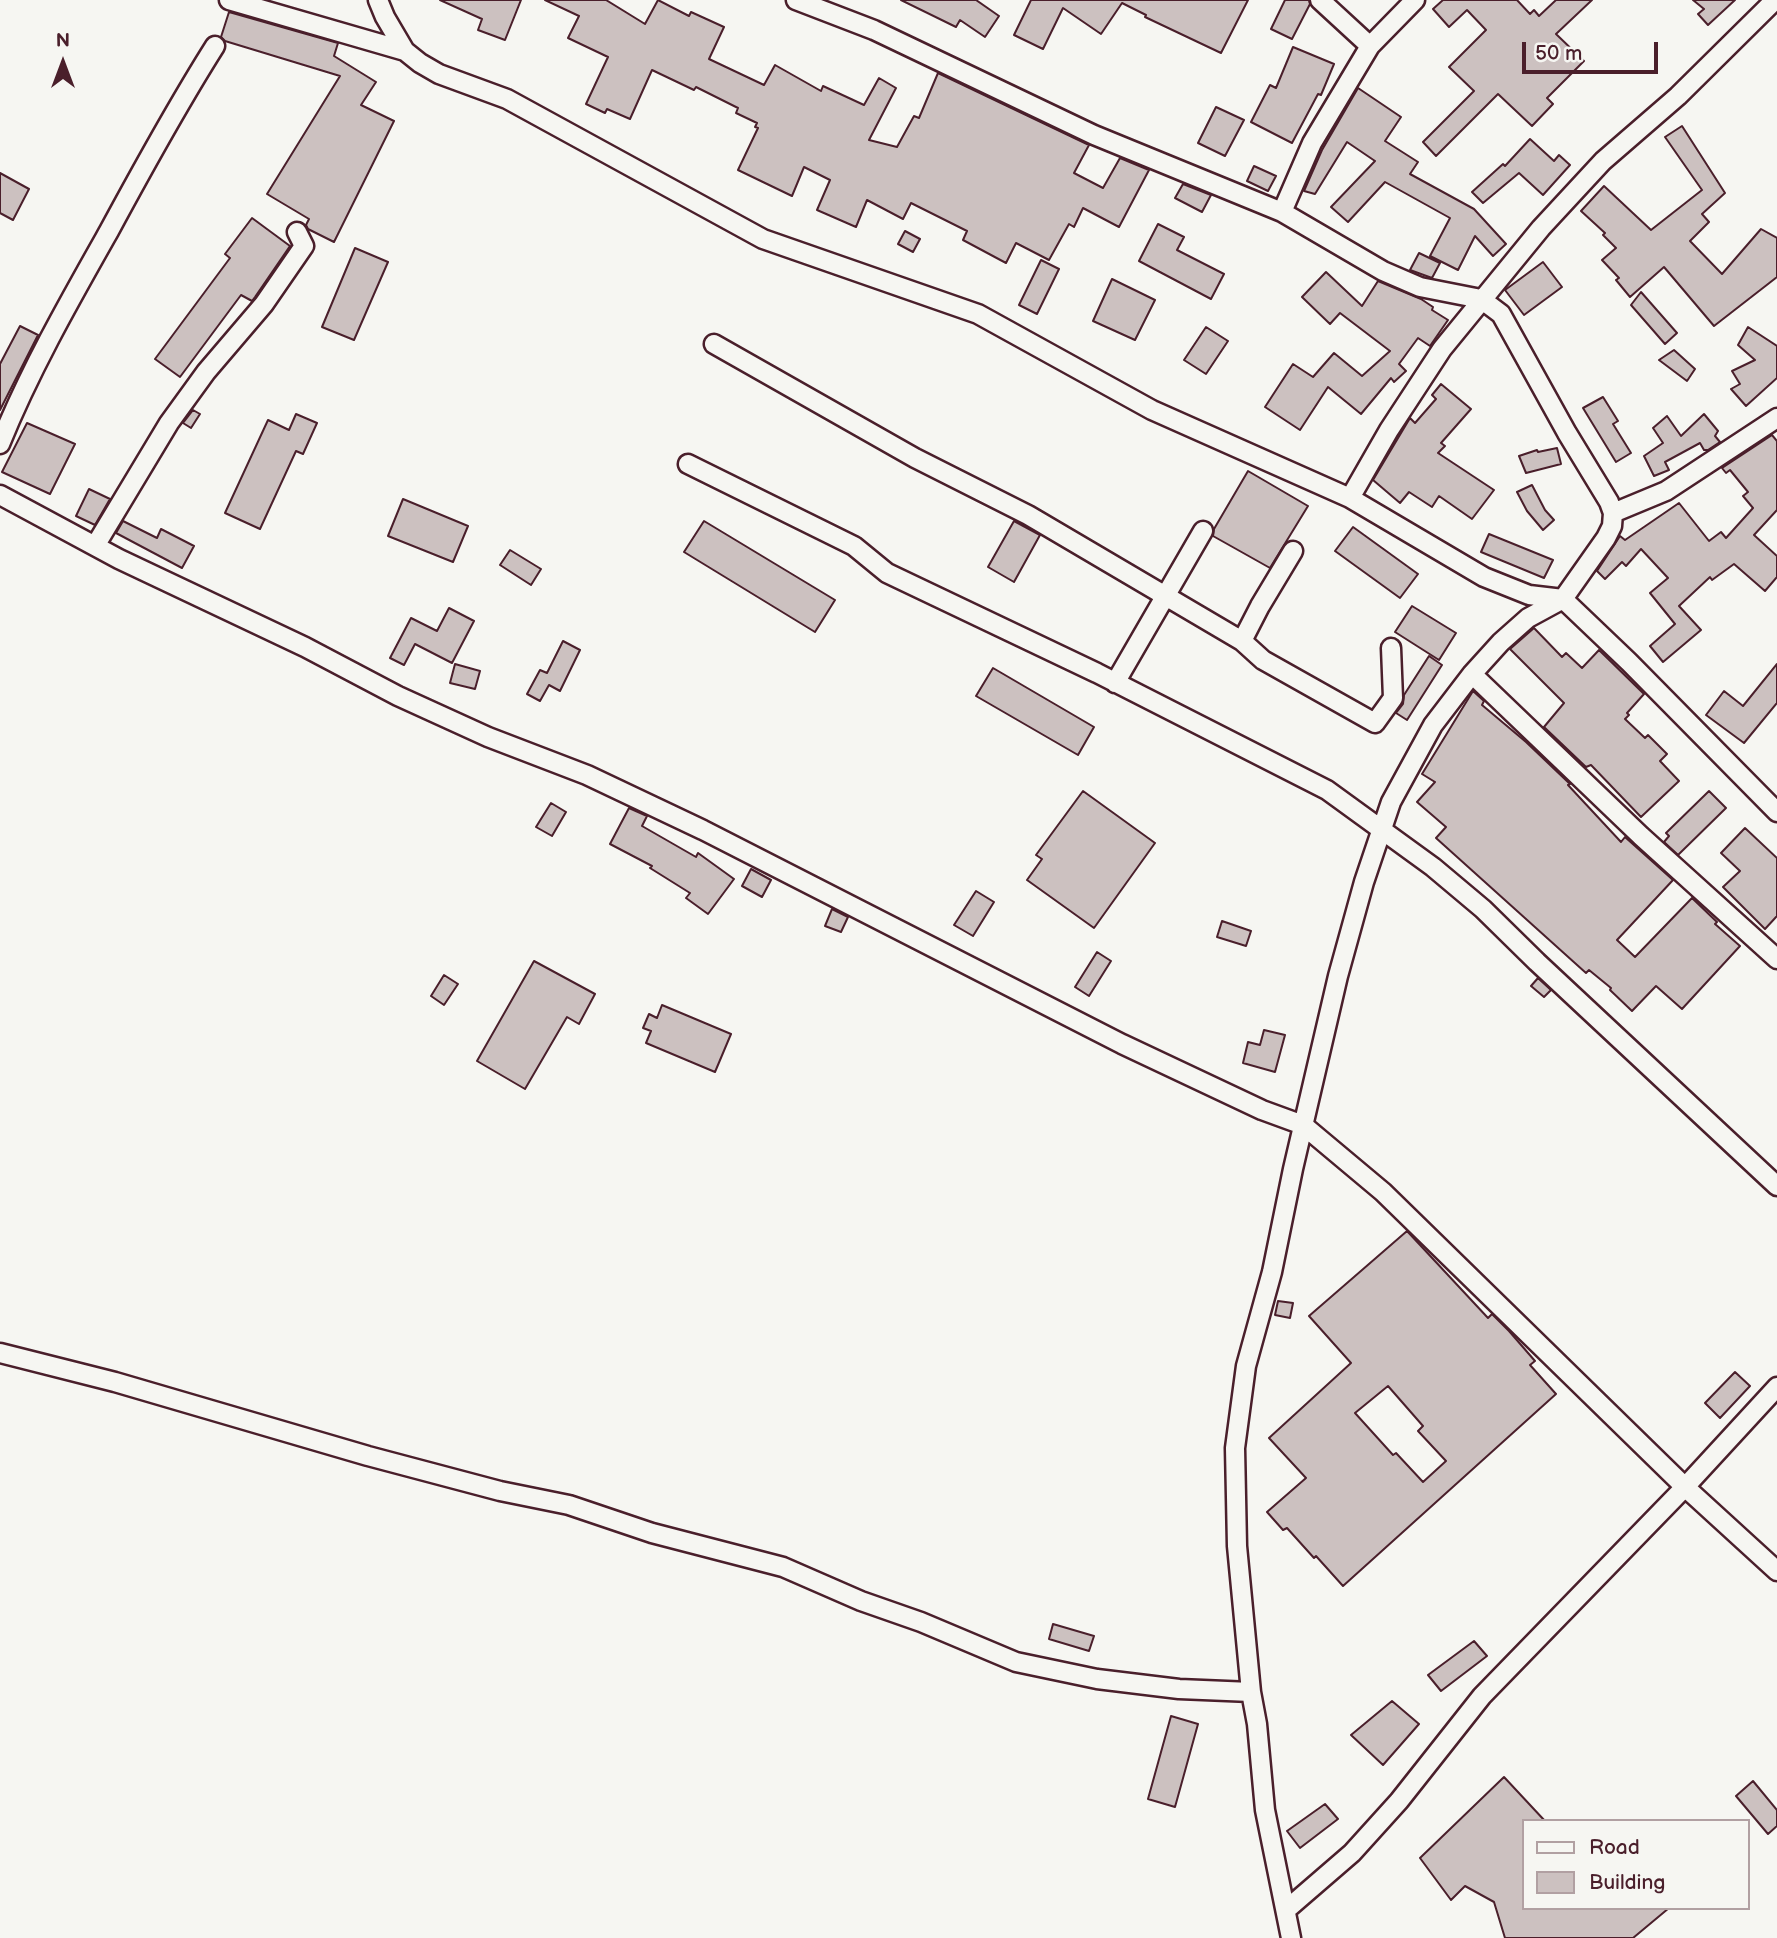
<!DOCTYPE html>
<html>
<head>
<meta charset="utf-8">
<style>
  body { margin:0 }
  #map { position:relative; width:1777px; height:1938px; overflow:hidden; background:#f6f6f2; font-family:"Balsamiq Sans",sans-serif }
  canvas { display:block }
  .legend { position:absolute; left:1522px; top:1819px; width:228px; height:91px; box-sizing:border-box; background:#f6f6f2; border:2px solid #b1a0a2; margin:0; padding:9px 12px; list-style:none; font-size:21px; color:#4a1f2b }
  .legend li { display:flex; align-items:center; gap:14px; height:35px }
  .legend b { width:35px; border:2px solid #b1a0a2 }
  .north { position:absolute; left:28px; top:28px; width:70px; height:70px; -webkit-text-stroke:5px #f6f6f2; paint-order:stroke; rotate:0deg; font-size:19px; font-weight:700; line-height:28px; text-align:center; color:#4a1f2b }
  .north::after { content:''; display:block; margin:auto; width:24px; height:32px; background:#4a1f2b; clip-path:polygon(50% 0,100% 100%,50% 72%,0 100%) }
  .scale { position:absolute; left:1522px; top:42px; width:136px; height:32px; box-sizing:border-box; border:4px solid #4a1f2b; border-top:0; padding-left:9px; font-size:21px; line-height:24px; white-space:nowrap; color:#4a1f2b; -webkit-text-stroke:5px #f6f6f2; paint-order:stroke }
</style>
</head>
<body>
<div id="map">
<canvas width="1777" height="1938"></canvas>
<ul class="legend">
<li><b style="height:9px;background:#f6f6f2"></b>Road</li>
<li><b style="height:19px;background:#ccc1c0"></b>Building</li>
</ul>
<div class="north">N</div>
<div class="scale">50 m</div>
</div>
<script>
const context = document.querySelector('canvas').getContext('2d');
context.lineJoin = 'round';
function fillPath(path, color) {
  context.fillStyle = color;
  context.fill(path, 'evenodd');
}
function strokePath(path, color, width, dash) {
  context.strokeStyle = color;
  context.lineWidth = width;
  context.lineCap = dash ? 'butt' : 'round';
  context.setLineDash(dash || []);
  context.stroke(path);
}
const building = new Path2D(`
  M 440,0 L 521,0 L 505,40 L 478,30 L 482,19 Z
  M 545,0 L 606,0 L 645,24 L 658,0 L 689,16 L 691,12 L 724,27 L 709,59 L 764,85 L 775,65 L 821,91 L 823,86 L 864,105 L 879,78 L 896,88 L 869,140 L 897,147 L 914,116 L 919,118 L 938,73 L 1089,145 L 1074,173 L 1103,188 L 1120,158 L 1149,170 L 1119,227 L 1083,208 L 1074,227 L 1069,224 L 1049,260 L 1016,243 L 1006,263 L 963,240 L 967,231 L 911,203 L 903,219 L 867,200 L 856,227 L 817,210 L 830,180 L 804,167 L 792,196 L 738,170 L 758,128 L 755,127 L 757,123 L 736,113 L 738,108 L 696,87 L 694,90 L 652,70 L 630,119 L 607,109 L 605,113 L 586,104 L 608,57 L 568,38 L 579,16 Z
  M 901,0 L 976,0 L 999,16 L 985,37 L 960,20 L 956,27 Z
  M 1031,0 L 1248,0 L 1221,53 L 1145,17 L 1146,15 L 1122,3 L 1101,34 L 1063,8 L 1043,49 L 1014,35 Z
  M 1285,0 L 1309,0 L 1310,4 L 1292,39 L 1271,29 Z
  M 1443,0 L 1517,0 L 1530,14 L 1534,10 L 1539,16 L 1556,0 L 1592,0 L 1556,34 L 1584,61 L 1547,98 L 1553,104 L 1532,126 L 1498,94 L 1436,156 L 1423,142 L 1474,91 L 1449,67 L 1486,30 L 1467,10 L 1449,27 L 1433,9 Z
  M 1693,0 L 1735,0 L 1708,25 L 1698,14 L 1704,9 Z
  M 229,12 L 338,43 L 334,56 L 376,82 L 361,105 L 394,121 L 334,242 L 308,229 L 306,225 L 309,219 L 267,194 L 340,76 L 225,41 L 221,37 Z
  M 1293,47 L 1334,64 L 1321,95 L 1318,94 L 1292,143 L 1251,122 L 1270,85 L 1276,88 Z
  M 1358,88 L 1401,117 L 1385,141 L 1418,162 L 1410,174 L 1474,209 L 1506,244 L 1493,256 L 1475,236 L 1458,270 L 1430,256 L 1450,218 L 1385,182 L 1348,222 L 1331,207 L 1375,161 L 1347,142 L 1315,194 L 1304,191 L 1322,150 Z
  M 1216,107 L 1244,120 L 1225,156 L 1198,143 Z
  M 1682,126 L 1725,193 L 1702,214 L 1709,222 L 1690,241 L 1722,274 L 1761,229 L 1777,238 L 1777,277 L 1714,326 L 1664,267 L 1630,297 L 1616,280 L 1619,278 L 1602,260 L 1616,248 L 1603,235 L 1605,233 L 1581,211 L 1604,186 L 1651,230 L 1702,190 L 1665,137 Z
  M 1530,139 L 1554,161 L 1559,155 L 1570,165 L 1543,195 L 1519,173 L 1483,203 L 1472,192 L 1503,164 L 1505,166 Z
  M 1254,166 L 1276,176 L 1268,191 L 1247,181 Z
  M 0,173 L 29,189 L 13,220 L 0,213 Z
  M 1183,184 L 1211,195 L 1202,212 L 1175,198 Z
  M 252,218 L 290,246 L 255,297 L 252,301 L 241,295 L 180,377 L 155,359 L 230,258 L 225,254 Z
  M 1158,224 L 1184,237 L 1177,250 L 1224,274 L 1211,299 L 1139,261 Z
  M 905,231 L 920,239 L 913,252 L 898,244 Z
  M 355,248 L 388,262 L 354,340 L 322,327 Z
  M 1419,253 L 1440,263 L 1432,278 L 1410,270 Z
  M 1041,260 L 1059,269 L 1037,314 L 1019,305 Z
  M 1543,262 L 1562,287 L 1524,315 L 1505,290 Z
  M 1326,272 L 1362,306 L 1378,281 L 1421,299 L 1433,307 L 1432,310 L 1448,320 L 1430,346 L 1418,338 L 1399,364 L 1406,371 L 1394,382 L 1391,378 L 1361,414 L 1328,387 L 1300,430 L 1265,407 L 1293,364 L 1313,377 L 1334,353 L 1362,376 L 1390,351 L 1340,313 L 1330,324 L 1302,297 Z
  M 1112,279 L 1155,300 L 1135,340 L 1093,321 Z
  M 1641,292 L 1677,333 L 1665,344 L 1631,305 Z
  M 20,326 L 38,335 L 0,410 L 0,364 Z
  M 1206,327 L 1228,341 L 1206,374 L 1184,360 Z
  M 1748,327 L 1777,346 L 1777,378 L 1746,406 L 1731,389 L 1740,384 L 1732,371 L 1755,360 L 1738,345 Z
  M 1674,350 L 1695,369 L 1687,381 L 1659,360 Z
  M 1441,384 L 1471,409 L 1441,443 L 1445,446 L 1438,453 L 1494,490 L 1472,519 L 1439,496 L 1432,507 L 1409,492 L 1400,503 L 1373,480 L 1410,418 L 1415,423 L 1436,399 L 1432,395 Z
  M 1603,397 L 1618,421 L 1613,424 L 1631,453 L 1616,462 L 1583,408 Z
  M 193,410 L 200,414 L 191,428 L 183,423 Z
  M 296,414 L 317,423 L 303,454 L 296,451 L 260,529 L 225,513 L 268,420 L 289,430 Z
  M 1704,414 L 1718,431 L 1715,436 L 1720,442 L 1708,450 L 1704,450 L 1700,443 L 1665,462 L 1669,470 L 1654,476 L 1644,456 L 1663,443 L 1653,428 L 1667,416 L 1681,436 Z
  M 27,423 L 75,444 L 50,494 L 2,472 Z
  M 1772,435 L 1777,441 L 1777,510 L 1754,535 L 1777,556 L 1777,577 L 1765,591 L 1734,564 L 1712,580 L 1710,577 L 1679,606 L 1701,630 L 1663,662 L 1650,646 L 1675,624 L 1650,593 L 1668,578 L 1641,549 L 1626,566 L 1622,562 L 1605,579 L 1597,571 L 1620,536 L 1625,540 L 1679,503 L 1709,541 L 1721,532 L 1726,538 L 1753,508 L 1743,496 L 1748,492 L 1730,470 L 1726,473 L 1722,468 Z
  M 1557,448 L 1561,464 L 1526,473 L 1519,456 L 1537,450 L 1538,452 Z
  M 1248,471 L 1308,506 L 1270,568 L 1213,536 L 1214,529 Z
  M 1532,485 L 1545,510 L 1554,520 L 1543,530 L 1527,511 L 1517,492 Z
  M 89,489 L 110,499 L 95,525 L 76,516 Z
  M 403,499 L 468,526 L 453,562 L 388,536 Z
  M 123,521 L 157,538 L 161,529 L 194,546 L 182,568 L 116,533 Z
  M 704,521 L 835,600 L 815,632 L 684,552 Z
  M 1014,521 L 1040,535 L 1014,582 L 988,567 Z
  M 1353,527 L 1418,574 L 1400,598 L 1335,551 Z
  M 1489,534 L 1553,560 L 1544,578 L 1481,552 Z
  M 510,550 L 541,569 L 531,585 L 500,565 Z
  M 1412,606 L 1456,633 L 1439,660 L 1395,632 Z
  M 449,608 L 474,621 L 452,663 L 415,644 L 404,665 L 390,658 L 411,618 L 437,631 Z
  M 1534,628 L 1562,657 L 1566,653 L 1582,668 L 1599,650 L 1644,694 L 1627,713 L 1629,715 L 1625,719 L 1645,738 L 1648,735 L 1667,754 L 1660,761 L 1679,781 L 1641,817 L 1591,765 L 1586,767 L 1544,727 L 1564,703 L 1510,649 Z
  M 563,641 L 580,650 L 560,691 L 549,685 L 540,701 L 527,694 L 540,670 L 547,673 Z
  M 1429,656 L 1442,665 L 1407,720 L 1396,713 L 1403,704 L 1404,695 Z
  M 455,664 L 480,671 L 475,689 L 450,683 Z
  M 1777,664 L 1777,703 L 1744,743 L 1706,715 L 1724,691 L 1743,706 Z
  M 993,668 L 1094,727 L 1078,755 L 976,696 Z
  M 1473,691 L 1484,701 L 1482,705 L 1526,742 L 1570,784 L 1568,785 L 1621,842 L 1625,837 L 1673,880 L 1617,940 L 1635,957 L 1692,898 L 1717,922 L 1715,924 L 1740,946 L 1682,1009 L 1656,986 L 1632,1011 L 1610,990 L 1611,988 L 1589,970 L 1586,973 L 1436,838 L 1446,827 L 1417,802 L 1435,782 L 1422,774 Z
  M 1083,791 L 1155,843 L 1094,928 L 1027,880 L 1042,859 L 1036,855 Z
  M 1709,791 L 1726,808 L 1678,855 L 1664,842 L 1669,836 L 1666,833 Z
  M 551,803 L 566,812 L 552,836 L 536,827 Z
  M 629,808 L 647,816 L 642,826 L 696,857 L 698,853 L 734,879 L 708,914 L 686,898 L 690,893 L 650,868 L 652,866 L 610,844 Z
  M 1745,828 L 1777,858 L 1777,916 L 1765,929 L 1723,887 L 1740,871 L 1721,853 Z
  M 751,869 L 771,880 L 762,897 L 742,886 Z
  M 976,891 L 994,902 L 973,936 L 954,925 Z
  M 832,909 L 848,917 L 841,932 L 825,926 Z
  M 1222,921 L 1251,931 L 1246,946 L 1217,937 Z
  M 1097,952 L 1111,961 L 1089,996 L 1075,987 Z
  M 534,961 L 595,994 L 579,1024 L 567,1017 L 525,1089 L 477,1061 Z
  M 444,975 L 458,984 L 444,1005 L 431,996 Z
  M 1538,978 L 1551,990 L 1544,997 L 1531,986 Z
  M 662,1005 L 731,1034 L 715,1072 L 646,1043 L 651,1031 L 643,1028 L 649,1014 L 657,1018 Z
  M 1264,1030 L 1285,1035 L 1275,1072 L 1243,1063 L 1248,1042 L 1260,1045 Z
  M 1407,1231 L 1488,1318 L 1492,1314 L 1509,1331 L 1535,1361 L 1530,1365 L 1556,1394 L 1343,1586 L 1316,1556 L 1314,1558 L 1287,1528 L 1283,1530 L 1267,1512 L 1306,1478 L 1269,1438 L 1351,1363 L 1309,1316 ZM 1388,1386 L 1423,1426 L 1418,1431 L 1446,1461 L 1423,1482 L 1396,1453 L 1393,1455 L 1355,1413 Z
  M 1278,1301 L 1293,1303 L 1290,1318 L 1275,1315 Z
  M 1735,1372 L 1750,1386 L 1720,1418 L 1705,1403 Z
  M 1053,1624 L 1094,1636 L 1089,1651 L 1049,1639 Z
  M 1474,1641 L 1487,1656 L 1441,1691 L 1428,1675 Z
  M 1392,1701 L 1419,1724 L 1383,1765 L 1351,1735 Z
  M 1171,1716 L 1198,1724 L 1175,1807 L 1148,1799 Z
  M 1504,1777 L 1545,1821 L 1523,1821 L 1523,1908 L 1669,1908 L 1633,1938 L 1505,1938 L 1494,1902 L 1465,1886 L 1451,1900 L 1420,1858 Z
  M 1753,1781 L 1777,1810 L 1777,1826 L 1768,1834 L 1736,1796 Z
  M 1325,1804 L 1338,1819 L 1300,1848 L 1287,1831 Z`);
fillPath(building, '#ccc1c0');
strokePath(building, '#4a1f2b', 2);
const minor = new Path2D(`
  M 229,0 L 405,51
  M 378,0 L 385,17 L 405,51 L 420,63 L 439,74 L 507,99 L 763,239 L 978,314 L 1152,410 L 1350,498 L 1484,577 L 1529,595 L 1563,599 L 1629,662 L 1777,812
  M 796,0 L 874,30 L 1094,135 L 1282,212 L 1383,271 L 1420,287 L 1481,299 L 1501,314 L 1567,433 L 1609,502 L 1613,513 L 1612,526 L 1606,538 L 1563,599 L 1528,618 L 1501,642 L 1472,674 L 1433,725 L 1391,802 L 1364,882 L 1338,976 L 1293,1169 L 1272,1272 L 1246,1366 L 1235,1448 L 1237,1546 L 1251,1692 L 1257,1724 L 1265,1810 L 1291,1938
  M 1320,0 L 1370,46
  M 1282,212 L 1312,143 L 1370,46 L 1415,0
  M 714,344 L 915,458 L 1028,515 L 1242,641 L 1263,660 L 1375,723 L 1393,698 L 1391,648
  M 0,444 C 30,370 70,300 109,231 C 143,168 177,106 215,46
  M 688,464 L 854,546 L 887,573 L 1097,673 L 1327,790 L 1433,867 L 1483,909 L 1537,962 L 1777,1186
  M 0,495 L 119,559 L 305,647 L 398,696 L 488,737 L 587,775 L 703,830 L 1122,1044 L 1262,1110 L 1303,1125 L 1383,1192 L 1685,1487 L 1777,1571
  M 1350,498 L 1389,430 L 1442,349 L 1541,228 L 1603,161 L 1678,96 L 1775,0
  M 1613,513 L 1666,491 L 1777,418
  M 95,546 L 169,423 L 206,372 L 264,304 L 304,246 L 297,232
  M 1242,641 L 1260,606 L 1293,551
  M 1472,674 L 1641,836 L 1777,959
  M 1115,683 L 1203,531
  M 0,1353 L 115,1382 L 368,1456 L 500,1491 L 569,1505 L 652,1533 L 783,1567 L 861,1601 L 921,1622 L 1016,1662 L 1097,1679 L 1179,1689 L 1251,1692
  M 1286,1910 L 1352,1853 L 1399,1801 L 1482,1696 L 1685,1487 L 1777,1387`);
strokePath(minor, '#4a1f2b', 23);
strokePath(minor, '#f6f6f2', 18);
</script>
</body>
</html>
